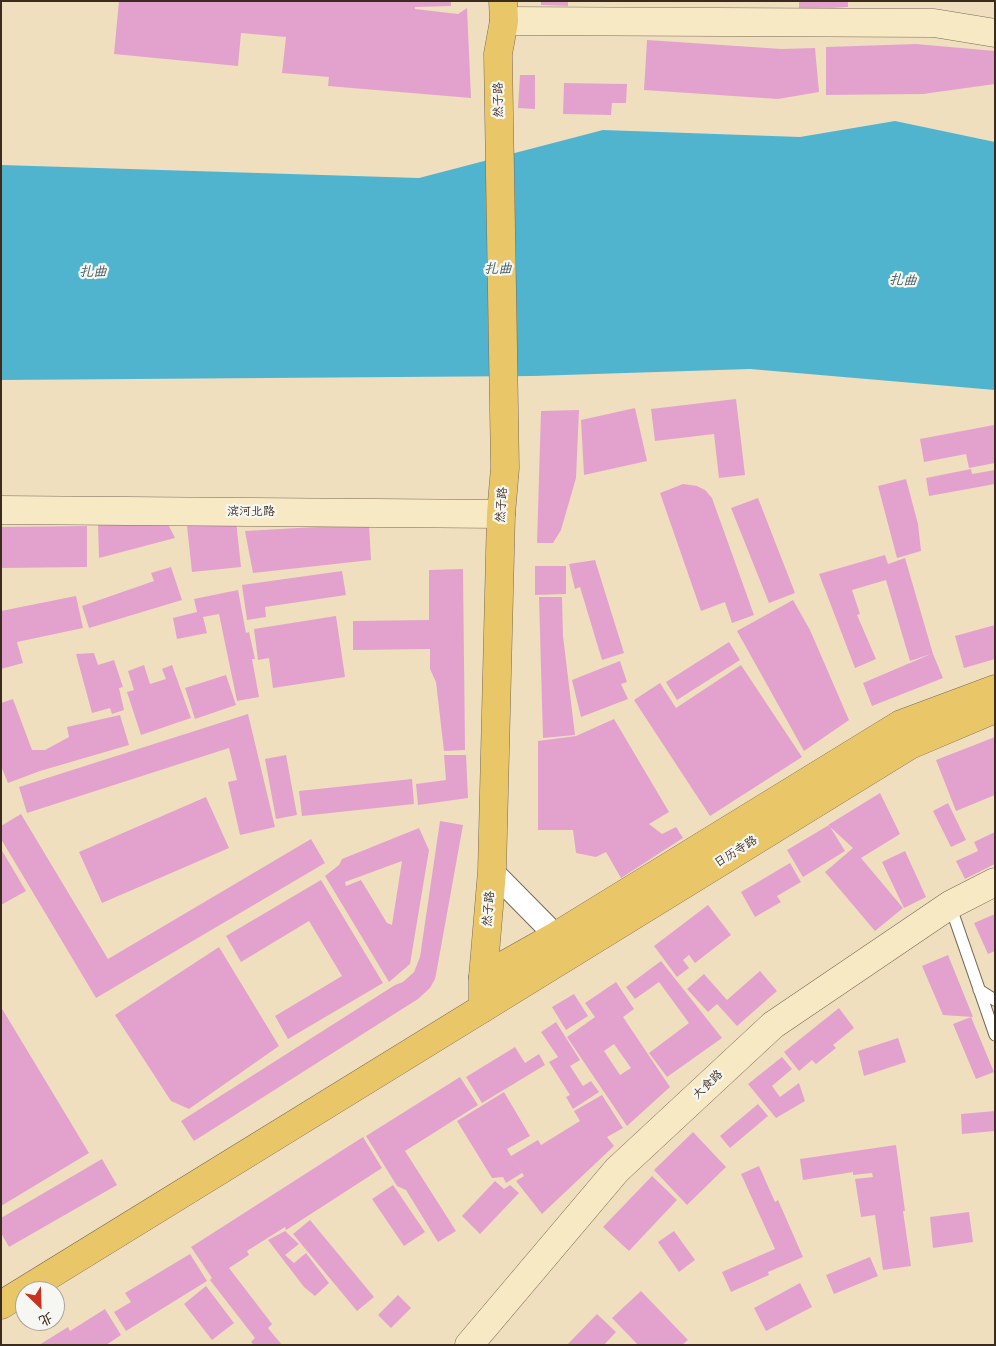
<!DOCTYPE html>
<html>
<head>
<meta charset="utf-8">
<style>
  body { margin:0 }
  #map { position:relative; width:996px; height:1346px; overflow:hidden; background:#efdfbf; font-family:Pangolin,"LXGW WenKai TC",sans-serif }
  canvas { display:block }
  .frame { position:absolute; inset:0; border:2px solid #3b2a1e; pointer-events:none }
  .north { position:absolute; left:15px; top:1281px; width:50px; height:50px; box-sizing:border-box; background:#f6f6f2; border:1px solid #aba49d; border-radius:50%; rotate:156deg; font-size:14px; font-weight:700; line-height:20px; text-align:center; color:#3b2a1e }
  .north::after { content:''; display:block; margin:auto; width:18px; height:22px; background:#c8321e; clip-path:polygon(50% 0,100% 100%,50% 72%,0 100%) }
</style>
</head>
<body>
<div id="map">
<canvas width="996" height="1346"></canvas>
<div class="frame"></div>
<div class="north">北</div>
</div>
<script>
const context = document.querySelector('canvas').getContext('2d');
context.lineJoin = 'round';
function fillPath(path, color) {
  context.fillStyle = color;
  context.fill(path, 'evenodd');
}
function strokePath(path, color, width, dash) {
  context.strokeStyle = color;
  context.lineWidth = width;
  context.lineCap = dash ? 'butt' : 'round';
  context.setLineDash(dash || []);
  context.stroke(path);
}
function write(font, color, halo, rows, align = 'center') {
  context.font = font + ' Pangolin,"LXGW WenKai TC",sans-serif';
  context.lineWidth = 4.5;
  context.setLineDash([]);
  context.textBaseline = 'middle';
  context.strokeStyle = halo;
  context.fillStyle = color;
  for (const [text, x, y, turn = 0] of rows) {
    context.save();
    context.translate(x, y);
    context.rotate((+turn || 0) * Math.PI / 180);
    context.textAlign = isNaN(turn) ? turn : align;
    if (halo) context.strokeText(text, 0, 0);
    context.fillText(text, 0, 0);
    context.restore();
  }
}
fillPath(new Path2D(`
  M 895,121 L 995,142 L 995,390 L 750,369 L 533,376 L 1,380 L 1,165 L 419,178 L 603,130 L 800,137 Z`), '#50b4cf');
fillPath(new Path2D(`
  M 119,1 L 451,1 L 451,6 L 415,7 L 415,9 L 458,14 L 467,8 L 471,98 L 328,86 L 329,77 L 282,73 L 286,37 L 241,33 L 238,66 L 114,54 Z
  M 541,1 L 568,1 L 568,6 L 541,5 Z
  M 799,1 L 848,1 L 848,7 L 799,10 Z
  M 647,40 L 782,49 L 815,48 L 819,92 L 778,99 L 644,90 Z
  M 916,44 L 995,51 L 995,84 L 923,94 L 826,95 L 826,47 Z
  M 520,75 L 535,75 L 535,109 L 518,108 Z
  M 564,83 L 627,84 L 626,103 L 612,103 L 611,115 L 563,114 Z
  M 736,399 L 745,475 L 719,478 L 714,434 L 655,441 L 651,409 Z
  M 635,408 L 647,461 L 584,475 L 581,420 Z
  M 579,410 L 576,478 L 561,530 L 553,543 L 537,543 L 541,411 Z
  M 994,425 L 995,463 L 969,468 L 966,454 L 924,462 L 920,439 Z
  M 971,469 L 972,474 L 995,470 L 995,484 L 929,496 L 926,478 Z
  M 906,479 L 918,524 L 921,551 L 897,558 L 878,486 Z
  M 683,484 L 697,486 L 705,490 L 712,498 L 754,615 L 732,623 L 725,602 L 701,611 L 660,493 Z
  M 758,498 L 795,593 L 769,603 L 731,508 Z
  M 166,520 L 175,538 L 99,558 L 98,523 Z
  M 236,521 L 241,567 L 192,572 L 187,526 Z
  M 369,524 L 371,560 L 253,573 L 245,531 Z
  M 87,526 L 87,567 L 1,568 L 1,527 Z
  M 885,555 L 888,564 L 905,558 L 933,654 L 943,678 L 872,706 L 863,683 L 931,654 L 910,661 L 886,580 L 852,590 L 860,614 L 857,615 L 876,659 L 855,668 L 819,574 Z
  M 595,560 L 624,653 L 602,660 L 580,587 L 575,589 L 569,564 Z
  M 535,566 L 566,566 L 566,594 L 535,595 Z
  M 171,567 L 182,600 L 89,628 L 82,606 L 154,581 L 151,573 Z
  M 463,569 L 465,750 L 444,751 L 436,682 L 430,669 L 430,649 L 353,650 L 353,621 L 429,620 L 429,570 Z
  M 342,571 L 346,595 L 265,607 L 266,617 L 247,620 L 242,585 Z
  M 238,590 L 246,633 L 249,632 L 255,659 L 252,659 L 259,697 L 237,701 L 219,614 L 203,617 L 207,633 L 177,639 L 173,618 L 197,612 L 194,599 Z
  M 76,596 L 83,628 L 17,642 L 23,663 L 1,669 L 1,611 Z
  M 539,597 L 562,597 L 563,636 L 575,735 L 543,738 Z
  M 793,600 L 810,630 L 849,720 L 804,751 L 737,631 Z
  M 336,616 L 345,677 L 273,688 L 269,658 L 258,660 L 254,629 Z
  M 995,625 L 995,659 L 964,668 L 955,636 Z
  M 729,642 L 740,660 L 677,700 L 666,682 Z
  M 94,653 L 98,665 L 114,660 L 123,687 L 119,688 L 124,710 L 112,714 L 110,708 L 92,713 L 76,654 Z
  M 620,661 L 627,682 L 621,684 L 628,699 L 581,717 L 572,680 Z
  M 144,665 L 150,684 L 166,679 L 162,669 L 172,665 L 191,718 L 141,735 L 127,692 L 134,690 L 128,671 Z
  M 741,665 L 802,757 L 710,816 L 634,700 L 660,683 L 676,708 Z
  M 226,675 L 236,705 L 195,719 L 185,688 Z
  M 13,699 L 32,750 L 45,750 L 69,737 L 67,727 L 120,715 L 129,745 L 40,771 L 8,783 L 1,766 L 1,703 Z
  M 248,714 L 275,827 L 240,835 L 228,782 L 237,780 L 229,748 L 27,813 L 19,787 Z
  M 614,719 L 669,812 L 649,824 L 662,834 L 676,827 L 683,838 L 621,878 L 606,852 L 596,857 L 576,853 L 573,830 L 538,830 L 538,741 L 576,736 Z
  M 995,737 L 995,795 L 956,811 L 936,760 Z
  M 286,755 L 297,815 L 276,819 L 265,759 Z
  M 444,755 L 466,755 L 468,798 L 418,805 L 416,784 L 446,780 Z
  M 412,779 L 414,804 L 302,816 L 299,791 Z
  M 880,793 L 900,834 L 861,858 L 903,908 L 875,931 L 825,872 L 853,848 L 828,825 Z
  M 206,797 L 229,848 L 102,903 L 79,852 Z
  M 948,803 L 966,840 L 951,847 L 933,811 Z
  M 21,814 L 108,959 L 311,839 L 325,863 L 96,998 L 1,839 L 1,826 Z
  M 440,821 L 463,825 L 437,969 L 435,979 L 430,988 L 418,999 L 194,1141 L 181,1121 L 395,985 L 403,982 L 414,972 L 420,957 Z
  M 829,825 L 845,851 L 803,877 L 787,850 Z
  M 419,828 L 429,850 L 410,964 L 389,982 L 325,876 L 339,865 L 342,859 ZM 402,861 L 392,925 L 387,923 L 361,880 L 346,886 L 345,882 Z
  M 995,832 L 995,864 L 965,879 L 956,861 L 978,851 L 974,842 Z
  M 1,849 L 26,891 L 1,905 Z
  M 905,851 L 926,897 L 904,908 L 882,862 Z
  M 790,863 L 801,882 L 777,896 L 781,902 L 755,917 L 741,892 Z
  M 321,880 L 383,983 L 288,1039 L 275,1016 L 342,976 L 309,921 L 241,962 L 226,936 Z
  M 708,905 L 731,935 L 695,963 L 689,955 L 683,960 L 689,968 L 677,977 L 654,946 Z
  M 995,914 L 995,951 L 988,954 L 974,923 Z
  M 219,947 L 279,1046 L 189,1109 L 171,1101 L 115,1015 Z
  M 948,955 L 973,1017 L 943,1015 L 922,966 Z
  M 661,961 L 722,1038 L 667,1077 L 649,1053 L 689,1023 L 659,982 L 635,999 L 626,987 Z
  M 760,971 L 777,991 L 737,1026 L 717,1004 L 708,1012 L 687,989 L 704,974 L 727,1000 Z
  M 616,982 L 634,1009 L 623,1017 L 670,1087 L 627,1126 L 567,1037 L 595,1017 L 585,1003 ZM 614,1044 L 631,1068 L 620,1075 L 604,1051 Z
  M 574,994 L 588,1016 L 566,1030 L 552,1007 Z
  M 1,1007 L 89,1153 L 1,1206 Z
  M 839,1008 L 854,1028 L 833,1045 L 836,1048 L 816,1064 L 812,1060 L 799,1071 L 784,1052 Z
  M 971,1017 L 994,1072 L 976,1079 L 953,1024 Z
  M 556,1022 L 580,1060 L 570,1066 L 583,1086 L 591,1081 L 599,1092 L 573,1109 L 566,1097 L 570,1095 L 549,1062 L 558,1057 L 541,1032 Z
  M 898,1038 L 906,1062 L 864,1076 L 858,1051 Z
  M 515,1047 L 525,1063 L 539,1054 L 545,1065 L 482,1103 L 466,1077 Z
  M 782,1057 L 792,1069 L 772,1086 L 780,1097 L 799,1083 L 805,1101 L 776,1118 L 748,1084 Z
  M 460,1077 L 478,1105 L 405,1151 L 456,1231 L 438,1242 L 406,1190 L 397,1186 L 366,1136 Z
  M 504,1092 L 530,1136 L 507,1149 L 511,1156 L 538,1140 L 541,1145 L 580,1121 L 574,1111 L 602,1095 L 623,1128 L 607,1137 L 614,1146 L 542,1214 L 516,1181 L 524,1176 L 513,1158 L 522,1173 L 506,1183 L 503,1177 L 492,1178 L 457,1121 Z
  M 758,1104 L 768,1116 L 730,1148 L 720,1136 Z
  M 995,1111 L 995,1131 L 962,1134 L 961,1114 Z
  M 693,1132 L 726,1167 L 687,1205 L 654,1170 Z
  M 363,1137 L 382,1168 L 286,1230 L 285,1227 L 247,1251 L 249,1255 L 229,1268 L 272,1324 L 268,1328 L 282,1345 L 254,1345 L 251,1342 L 255,1338 L 210,1280 L 212,1278 L 191,1247 Z
  M 896,1145 L 905,1211 L 903,1211 L 911,1266 L 883,1270 L 875,1215 L 861,1217 L 855,1179 L 873,1177 L 872,1173 L 853,1175 L 853,1172 L 803,1180 L 800,1159 Z
  M 102,1159 L 117,1185 L 9,1247 L 1,1233 L 1,1218 Z
  M 759,1166 L 775,1202 L 778,1200 L 803,1257 L 768,1272 L 769,1275 L 731,1292 L 722,1272 L 775,1249 L 741,1174 Z
  M 652,1176 L 677,1200 L 629,1251 L 603,1227 Z
  M 495,1181 L 504,1189 L 510,1185 L 519,1193 L 480,1234 L 462,1216 Z
  M 393,1185 L 425,1232 L 404,1246 L 372,1199 Z
  M 969,1212 L 973,1242 L 933,1248 L 930,1217 Z
  M 310,1220 L 374,1297 L 357,1311 L 293,1234 Z
  M 285,1231 L 299,1244 L 285,1255 L 294,1263 L 306,1253 L 329,1283 L 315,1296 L 304,1287 L 268,1240 Z
  M 674,1231 L 695,1260 L 679,1272 L 658,1242 Z
  M 190,1254 L 207,1281 L 126,1331 L 114,1312 L 131,1302 L 125,1293 Z
  M 870,1257 L 878,1276 L 834,1294 L 826,1275 Z
  M 800,1283 L 812,1307 L 766,1331 L 754,1308 Z
  M 206,1286 L 234,1323 L 212,1340 L 184,1304 Z
  M 641,1291 L 688,1340 L 682,1345 L 638,1345 L 612,1318 Z
  M 398,1295 L 411,1308 L 391,1328 L 378,1315 Z
  M 105,1309 L 121,1335 L 106,1345 L 39,1345 L 68,1327 L 70,1331 Z
  M 597,1314 L 616,1332 L 604,1345 L 567,1345 Z`), '#e3a2ce');
const lane = new Path2D(`
  M 950,905 L 995,1035
  M 979,990 L 995,1000`);
const street = new Path2D(`
  M 492,871 L 568,948`);
const secondary = new Path2D(`
  M 504,21 L 934,23 L 995,33
  M 1,510 L 501,514
  M 469,1345 L 617,1170 L 773,1025 L 950,905 L 995,882`);
const primary = new Path2D(`
  M 483,1008 L 483,977 L 492,871 L 501,514 L 505,468 L 498,54 L 504,21 L 503,1`);
const highway = new Path2D(`
  M 483,977 L 556,936 L 901,724 L 995,689
  M 1,1305 L 910,745 L 995,709`);
strokePath(lane, '#7a6956', 13);
strokePath(street, '#7a6956', 24);
strokePath(secondary, '#7a6956', 29);
strokePath(primary, '#7a6956', 29);
strokePath(highway, '#7a6956', 29);
strokePath(lane, '#fff', 11);
strokePath(street, '#fff', 22);
strokePath(secondary, '#f6e9c3', 28);
strokePath(primary, '#e9c769', 28);
strokePath(highway, '#e9c769', 28);
write('12px', '#3b2a1e', '#f6f6f2', [
  ["然子路",499,100,-91],
  ["然子路",502,505,-86],
  ["滨河北路",251,512],
  ["日历寺路",736,852,-32],
  ["然子路",489,909,-85],
  ["大食路",708,1085,-43]
]);
write('italic 14px', '#425a5c', '#f6f6f2', [
  ["扎曲",498,269],
  ["扎曲",93,272],
  ["扎曲",903,281,3]
]);
</script>
</body>
</html>
